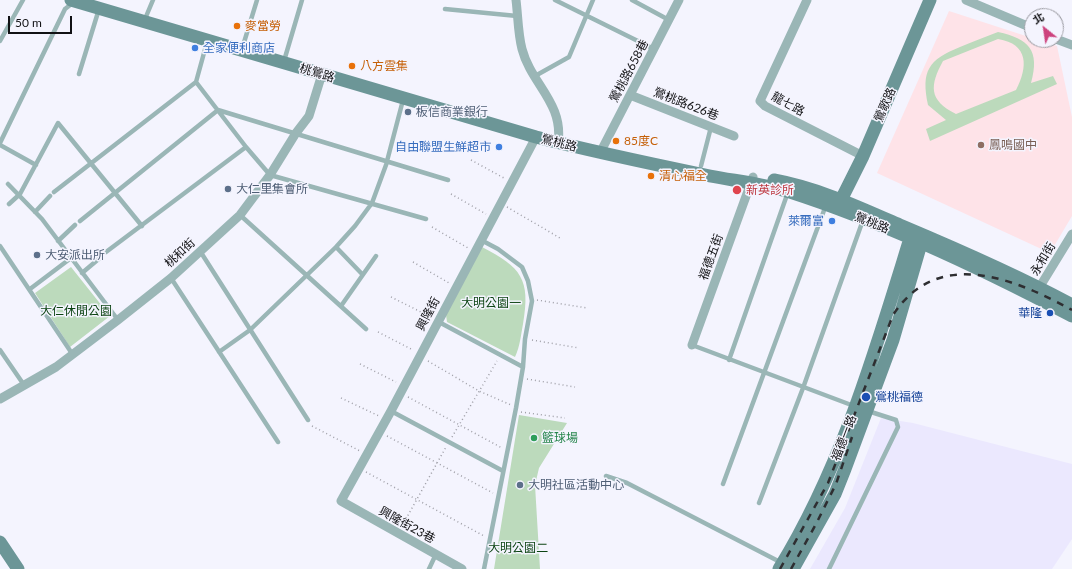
<!DOCTYPE html>
<html>
<head>
<meta charset="utf-8">
<style>
  body { margin:0 }
  #map { position:relative; width:1072px; height:569px; overflow:hidden; background:#f4f4fe; font-family:Lato,"Noto Sans TC",sans-serif }
  canvas { display:block }
  .north { position:absolute; left:1024px; top:8px; width:40px; height:40px; box-sizing:border-box; background:#f4f4fe; border:1px solid #9999a0; border-radius:50%; rotate:330deg; font-size:11px; font-weight:700; line-height:16px; text-align:center; color:#111114 }
  .north::after { content:''; display:block; margin:auto; width:14px; height:18px; background:#cd437e; clip-path:polygon(50% 0,100% 100%,50% 72%,0 100%) }
  .scale { position:absolute; left:8px; top:16px; width:64px; height:18px; box-sizing:border-box; border:2px solid #111114; border-top:0; padding-left:5px; font-size:12px; line-height:14px; white-space:nowrap; color:#111114; -webkit-text-stroke:3px #f4f4fe; paint-order:stroke }
</style>
</head>
<body>
<div id="map">
<canvas width="1072" height="569"></canvas>
<div class="north">北</div>
<div class="scale">50 m</div>
</div>
<script>
const context = document.querySelector('canvas').getContext('2d');
context.lineJoin = 'round';
function fillPath(path, color) {
  context.fillStyle = color;
  context.fill(path, 'evenodd');
}
function strokePath(path, color, width, dash) {
  context.strokeStyle = color;
  context.lineWidth = width;
  context.lineCap = dash ? 'butt' : 'round';
  context.setLineDash(dash || []);
  context.stroke(path);
}
function write(font, color, halo, rows, align = 'center') {
  context.font = font + ' Lato,"Noto Sans TC",sans-serif';
  context.lineWidth = 3;
  context.setLineDash([]);
  context.textBaseline = 'middle';
  context.strokeStyle = halo;
  context.fillStyle = color;
  for (const [text, x, y, turn = 0] of rows) {
    context.save();
    context.translate(x, y);
    context.rotate((+turn || 0) * Math.PI / 180);
    context.textAlign = isNaN(turn) ? turn : align;
    if (halo) context.strokeText(text, 0, 0);
    context.fillText(text, 0, 0);
    context.restore();
  }
}
fillPath(new Path2D(`
  M 881,418 L 913,423 L 1072,464 L 1072,539 L 1052,569 L 810,569 L 845,508 Z`), '#ebe8fe');
fillPath(new Path2D(`
  M 949,11 L 1032,38 L 1032,40 L 1039,40 L 1057,46 L 1072,117 L 1072,216 L 1050,253 L 877,173 Z`), '#fee3e8');
fillPath(new Path2D(`
  M 998,32 C 1029,39 1040,50 1031,83 L 1053,76 L 1057,84 L 930,141 L 926,129 L 946,120 L 928,105 C 921,71 928,60 960,47 C 972,42 985,37 998,32 ZM 998,39 C 1029,44 1028,67 1016,90 L 956,114 C 928,100 930,85 943,61 Z
  M 482,247 C 521,267 531,279 523,324 C 521,334 520,347 515,357 L 447,322 L 446,315 Z
  M 71,267 L 110,316 L 70,347 L 35,293 Z
  M 519,415 L 567,423 L 539,468 L 535,485 L 540,569 L 494,569 Z`), '#bcdabc');
strokePath(new Path2D(`
  M 471,160 L 504,178
  M 451,194 L 486,214
  M 507,207 L 560,238
  M 432,227 L 468,248
  M 413,262 L 449,283
  M 391,297 L 431,317
  M 537,300 L 587,308
  M 378,332 L 413,350
  M 532,340 L 579,348
  M 428,361 L 479,391 L 511,405
  M 360,364 L 396,382
  M 527,379 L 575,387
  M 408,397 L 502,448
  M 341,398 L 379,416
  M 521,412 L 565,418
  M 312,426 L 360,451
  M 387,436 L 493,493
  M 452,437 L 497,361
  M 366,472 L 484,536
  M 402,526 L 446,447`), '#a0a0a8', 1.5, [1, 3]);
strokePath(new Path2D(`
  M 555,0 L 654,49
  M 632,0 L 669,20
  M 445,9 L 517,16
  M 145,19 L 153,0
  M 0,41 L 23,0
  M 242,49 L 257,0
  M 284,61 L 302,0
  M 79,74 L 99,9
  M 535,76 L 569,57 L 593,0
  M 196,82 L 246,147 L 270,175 L 426,219
  M 0,143 L 65,9 L 74,2
  M 0,145 L 36,165
  M 701,166 L 711,127
  M 8,184 L 42,219 L 118,320
  M 54,192 L 196,82 L 207,42
  M 9,204 L 20,194 L 58,123 L 142,226
  M 35,212 L 50,196
  M 240,215 L 366,329
  M 80,221 L 218,110 L 448,180
  M 481,240 L 498,249 L 522,267 L 528,281 L 532,301 L 525,339 L 523,367 L 516,408 L 484,569
  M 58,241 L 75,225
  M 0,246 L 73,355
  M 336,247 L 362,274
  M 200,251 L 308,420
  M 106,252 L 246,147
  M 82,273 L 101,257
  M 171,278 L 278,442
  M 30,289 L 71,258
  M 341,306 L 376,256
  M 437,321 L 523,367
  M 692,345 L 854,406
  M 0,350 L 24,385
  M 219,352 L 250,330 L 336,247 L 355,226 L 372,203 L 386,165 L 403,100
  M 729,360 L 788,192
  M 391,411 L 503,471
  M 606,476 L 627,483 L 782,563
  M 723,484 L 826,205
  M 759,503 L 803,388 L 863,220
  M 429,569 L 436,554
  M 829,569 L 898,427 L 896,420 L 868,411`), '#9ab6b6', 4.5);
strokePath(new Path2D(`
  M 516,0 C 518,16 518,34 522,49 C 531,84 564,103 558,143
  M 807,0 L 760,101 L 765,106 L 863,156
  M 966,0 L 1032,28
  M 1056,39 L 1072,45
  M 630,95 L 734,136
  M 600,153 L 679,0
  M 1036,293 L 1072,234
  M 692,345 L 753,177
  M 0,399 L 56,367 L 118,320 L 171,278 L 240,215 L 270,175 L 296,133 L 309,116 L 322,74
  M 462,569 L 341,501 L 391,411 L 536,137`), '#9ab6b6', 9);
strokePath(new Path2D(`
  M 71,0 L 536,137 C 594,152 652,164 710,176 C 736,181 765,184 790,192 C 886,223 983,269 1072,316
  M 774,180 C 818,188 861,208 902,226 C 959,250 1017,275 1072,305
  M 837,208 L 863,156 L 930,0
  M 0,542 L 18,569
  M 779,569 C 843,465 876,348 912,232
  M 793,569 L 835,494 L 845,469 L 893,340 L 923,237`), '#6c9697', 13);
strokePath(new Path2D(`
  M 780,569 L 828,483 L 893,315 C 938,246 1015,279 1072,310
  M 791,569 L 816,524 L 836,484 L 852,437`), '#2e2e31', 2.5, [7, 7]);
for (const [x, y, r, color] of [
  [237,26,4,"#e8710a"],
  [195,48,4,"#3f7fe0"],
  [352,66,4,"#e8710a"],
  [408,112,4,"#5c6f8a"],
  [616,141,4,"#e8710a"],
  [981,145,4,"#8d6e63"],
  [499,147,4,"#3f7fe0"],
  [651,176,4,"#e8710a"],
  [228,189,4,"#5c6f8a"],
  [737,190,5,"#e0444e"],
  [832,221,4,"#3f7fe0"],
  [37,255,4,"#5c6f8a"],
  [1050,313,4,"#1a4fb4"],
  [866,397,5,"#1a4fb4"],
  [534,438,4,"#2e9e5b"],
  [520,485,4,"#5c6f8a"]
]) {
  const dot = new Path2D();
  dot.arc(x, y, r, 0, 2 * Math.PI);
  context.fillStyle = color;
  context.fill(dot);
  strokePath(dot, '#f4f4fe', 1.5);
}
write('12px', '#c56008', '#f4f4fe', [
  ["麥當勞",245,26],
  ["八方雲集",360,66],
  ["85度C",624,141],
  ["清心福全",659,176]
], 'left');
write('12px', '#366cbe', '#f4f4fe', [
  ["全家便利商店",203,48,"left"],
  ["自由聯盟生鮮超市",491,147],
  ["萊爾富",824,221]
], 'right');
write('12px', '#111114', '#f4f4fe', [
  ["鶯桃路658巷",629,71,-62],
  ["桃鶯路",317,73,17],
  ["鶯桃路626巷",686,104,21],
  ["龍七路",788,104,29],
  ["鶯歌路",885,105,-67],
  ["鶯桃路",559,143,14],
  ["鶯桃路",872,223,22],
  ["桃和街",180,253,-43],
  ["福德五街",711,257,-70],
  ["永和街",1043,259,-59],
  ["興隆街",428,314,-62],
  ["福德一路",844,438,-69],
  ["興隆街23巷",407,525,29]
]);
write('12px', '#4e5e75', '#f4f4fe', [
  ["板信商業銀行",416,112],
  ["大仁里集會所",236,189],
  ["大安派出所",45,255],
  ["大明社區活動中心",528,485]
], 'left');
write('12px', '#785e54', '#f4f4fe', [
  ["鳳鳴國中",989,145]
], 'left');
write('12px', '#be3a42', '#f4f4fe', [
  ["新英診所",746,190]
], 'left');
write('12px', '#0c4413', '#f4f4fe', [
  ["大明公園一",491,303],
  ["大仁休閒公園",76,311],
  ["大明公園二",518,548]
]);
write('12px', '#164399', '#f4f4fe', [
  ["華隆",1042,313],
  ["鶯桃福德",875,397,"left"]
], 'right');
write('12px', '#27864d', '#f4f4fe', [
  ["籃球場",542,438]
], 'left');
</script>
</body>
</html>
